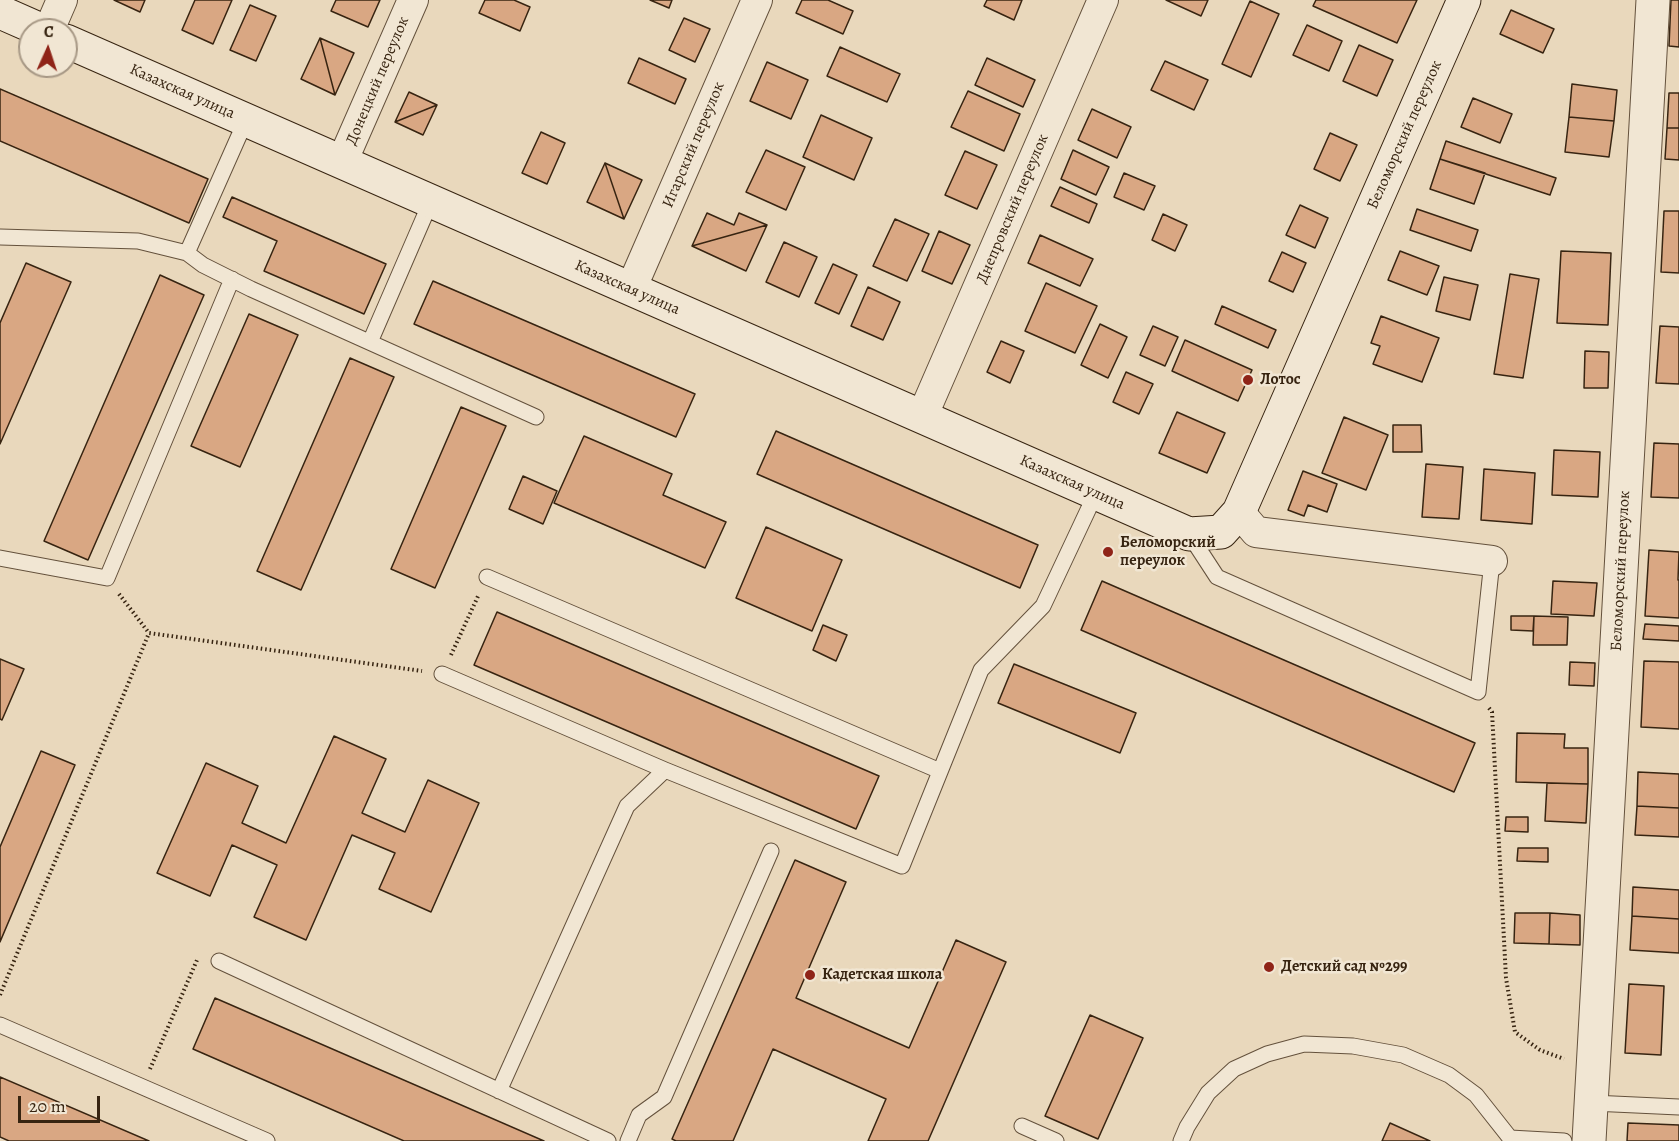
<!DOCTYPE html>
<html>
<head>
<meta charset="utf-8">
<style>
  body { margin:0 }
  #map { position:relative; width:1679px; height:1141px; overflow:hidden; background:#e9d8bc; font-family:Alegreya,serif }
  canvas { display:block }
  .north { position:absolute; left:18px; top:18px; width:60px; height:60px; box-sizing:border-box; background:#f1e6d3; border:2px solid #a79885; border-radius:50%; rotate:3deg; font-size:16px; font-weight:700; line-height:24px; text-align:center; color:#372411 }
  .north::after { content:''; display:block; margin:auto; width:21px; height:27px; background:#8f2418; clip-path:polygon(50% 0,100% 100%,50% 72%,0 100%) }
  .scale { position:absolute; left:18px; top:1096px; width:82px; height:27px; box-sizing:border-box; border:3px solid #372411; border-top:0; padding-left:8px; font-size:18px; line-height:21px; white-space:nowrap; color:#372411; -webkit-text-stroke:4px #f1e6d3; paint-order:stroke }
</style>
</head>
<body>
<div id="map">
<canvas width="1679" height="1141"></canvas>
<div class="north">С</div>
<div class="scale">20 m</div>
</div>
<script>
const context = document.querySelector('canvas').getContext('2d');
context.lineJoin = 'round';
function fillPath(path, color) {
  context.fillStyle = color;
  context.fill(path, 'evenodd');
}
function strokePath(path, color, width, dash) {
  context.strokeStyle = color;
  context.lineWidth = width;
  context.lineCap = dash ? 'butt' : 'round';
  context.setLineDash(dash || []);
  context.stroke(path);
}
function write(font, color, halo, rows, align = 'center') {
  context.font = font + ' Alegreya,serif';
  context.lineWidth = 5;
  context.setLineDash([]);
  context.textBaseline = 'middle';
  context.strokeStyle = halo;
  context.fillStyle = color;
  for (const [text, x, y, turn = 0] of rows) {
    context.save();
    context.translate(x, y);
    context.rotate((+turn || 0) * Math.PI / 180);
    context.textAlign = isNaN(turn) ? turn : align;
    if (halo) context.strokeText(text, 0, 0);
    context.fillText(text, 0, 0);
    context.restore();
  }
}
const building = new Path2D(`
  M 114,0 L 145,0 L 140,12 Z
  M 195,0 L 232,0 L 213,44 L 182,30 Z
  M 336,0 L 380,0 L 368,27 L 331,11 Z
  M 485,0 L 514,0 L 530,7 L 520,31 L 479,13 Z
  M 650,0 L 672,0 L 669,8 Z
  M 802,0 L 828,0 L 853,11 L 843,34 L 796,13 Z
  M 987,0 L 1022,0 L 1014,20 L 984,6 Z
  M 1166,0 L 1208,0 L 1201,16 Z
  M 1316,0 L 1417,0 L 1397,43 L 1313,6 Z
  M 1671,0 L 1679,0 L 1679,47 L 1669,46 Z
  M 1250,1 L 1279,14 L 1251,77 L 1222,64 Z
  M 250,5 L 276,16 L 256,61 L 230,50 Z
  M 1511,10 L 1554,29 L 1543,53 L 1500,34 Z
  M 684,18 L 710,29 L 695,62 L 669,50 Z
  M 1307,25 L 1342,41 L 1329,71 L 1293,55 Z
  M 320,38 L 354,53 L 335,95 Z
  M 320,38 L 335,95 L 301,79 Z
  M 1359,45 L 1393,60 L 1377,96 L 1343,81 Z
  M 840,47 L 900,74 L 887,102 L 827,76 Z
  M 639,58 L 686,79 L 675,104 L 628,83 Z
  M 987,58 L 1035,80 L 1023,107 L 975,85 Z
  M 1165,61 L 1208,80 L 1194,110 L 1151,90 Z
  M 767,62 L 808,80 L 791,119 L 750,101 Z
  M 1572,84 L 1617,90 L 1614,121 L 1569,117 Z
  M 0,89 L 208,179 L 189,223 L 0,141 Z
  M 968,91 L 1020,114 L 1004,151 L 951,127 Z
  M 409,92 L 437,105 L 395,122 Z
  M 1669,93 L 1679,93 L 1679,128 L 1667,128 Z
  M 1473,98 L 1512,114 L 1500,143 L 1461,127 Z
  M 437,105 L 423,135 L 395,122 Z
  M 1092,109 L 1131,127 L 1117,158 L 1078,140 Z
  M 821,115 L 872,138 L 854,180 L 803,157 Z
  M 1569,117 L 1614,121 L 1609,157 L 1565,152 Z
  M 1667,128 L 1679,128 L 1679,160 L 1665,159 Z
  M 541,132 L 565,143 L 547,184 L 522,173 Z
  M 1330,133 L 1357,145 L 1340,181 L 1314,169 Z
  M 1446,141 L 1556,178 L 1550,195 L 1440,159 Z
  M 766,150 L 805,167 L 786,210 L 746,192 Z
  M 1073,150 L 1109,167 L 1096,195 L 1061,179 Z
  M 965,151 L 997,165 L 977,209 L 945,195 Z
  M 1440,159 L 1485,173 L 1474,204 L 1430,189 Z
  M 605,163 L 642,180 L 624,219 Z
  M 605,163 L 624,219 L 587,202 Z
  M 1124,173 L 1155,186 L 1144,210 L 1114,197 Z
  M 1060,187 L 1097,204 L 1089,223 L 1051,206 Z
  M 232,197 L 386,264 L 364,314 L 264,271 L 277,241 L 223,217 Z
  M 1300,205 L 1328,218 L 1315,248 L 1286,235 Z
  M 1417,209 L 1478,230 L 1471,251 L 1410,230 Z
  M 1664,211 L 1679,211 L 1679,273 L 1661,272 Z
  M 707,213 L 734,225 L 739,213 L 767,225 L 692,246 Z
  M 1163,214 L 1187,225 L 1175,251 L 1152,240 Z
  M 895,219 L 929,234 L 907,281 L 873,266 Z
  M 767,225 L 746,271 L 692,246 Z
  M 939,231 L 970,245 L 952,284 L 922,271 Z
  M 1040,235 L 1093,259 L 1080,286 L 1028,263 Z
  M 784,242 L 817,257 L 799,297 L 766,282 Z
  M 1400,251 L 1439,266 L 1427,295 L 1388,280 Z
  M 1561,251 L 1611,253 L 1608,325 L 1557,323 Z
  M 1282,252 L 1306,263 L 1293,292 L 1269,281 Z
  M 26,263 L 71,282 L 0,444 L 0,323 Z
  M 833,264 L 857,275 L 839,314 L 815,303 Z
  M 1510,274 L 1539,279 L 1523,378 L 1494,374 Z
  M 160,275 L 204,295 L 88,560 L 44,541 Z
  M 1444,277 L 1478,285 L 1470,320 L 1436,311 Z
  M 433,281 L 695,394 L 676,437 L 414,324 Z
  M 1046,283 L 1097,306 L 1075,353 L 1025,331 Z
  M 868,287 L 900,302 L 883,340 L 851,326 Z
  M 1222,306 L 1276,330 L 1268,348 L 1215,324 Z
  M 249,314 L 298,335 L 240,467 L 191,446 Z
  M 1381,316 L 1439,338 L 1422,382 L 1373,364 L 1380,346 L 1371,343 Z
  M 1100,324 L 1127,337 L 1108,378 L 1081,365 Z
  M 1153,326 L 1178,337 L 1165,366 L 1140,355 Z
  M 1660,326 L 1679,327 L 1679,384 L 1656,383 Z
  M 1185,340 L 1252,370 L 1238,401 L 1172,371 Z
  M 1001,341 L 1024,351 L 1010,383 L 987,372 Z
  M 1585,351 L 1609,352 L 1608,388 L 1584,388 Z
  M 350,358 L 394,377 L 301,590 L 257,571 Z
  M 1126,372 L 1153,384 L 1139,414 L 1113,402 Z
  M 461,407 L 506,426 L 435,588 L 391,569 Z
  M 1177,412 L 1225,433 L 1207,473 L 1159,453 Z
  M 1344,417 L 1388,435 L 1366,490 L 1322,473 Z
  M 1393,425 L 1421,425 L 1422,452 L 1393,452 Z
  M 776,431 L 1038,545 L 1020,588 L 757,474 Z
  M 584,436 L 672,474 L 663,495 L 726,522 L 705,568 L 554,503 Z
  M 1654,443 L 1679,444 L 1679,498 L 1651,497 Z
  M 1554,450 L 1600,452 L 1598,497 L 1552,495 Z
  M 1426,464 L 1463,467 L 1459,519 L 1422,517 Z
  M 1484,469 L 1535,473 L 1532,524 L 1481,520 Z
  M 1303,471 L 1337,484 L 1327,512 L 1308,505 L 1304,516 L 1288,510 Z
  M 523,476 L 557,491 L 543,524 L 509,509 Z
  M 766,527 L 842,560 L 812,631 L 736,598 Z
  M 1649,550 L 1679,552 L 1678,580 L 1679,580 L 1679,618 L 1645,616 Z
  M 1102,581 L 1475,743 L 1454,792 L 1081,630 Z
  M 1553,581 L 1597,583 L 1594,616 L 1551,614 Z
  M 497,612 L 879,776 L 856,829 L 474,665 Z
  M 1511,616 L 1534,616 L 1533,631 L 1511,630 Z
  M 1534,616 L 1568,617 L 1567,645 L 1533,645 Z
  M 1645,624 L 1679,626 L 1679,641 L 1643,639 Z
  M 823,625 L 847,635 L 836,661 L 813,650 Z
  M 0,659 L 24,669 L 2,720 L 0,719 Z
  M 1644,661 L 1679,662 L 1679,729 L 1641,727 Z
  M 1570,662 L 1595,663 L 1594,686 L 1569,685 Z
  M 1014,664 L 1136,713 L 1120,753 L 998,703 Z
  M 1517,733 L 1565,734 L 1564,748 L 1588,748 L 1588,784 L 1516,782 Z
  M 334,736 L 386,759 L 362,813 L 405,832 L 428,780 L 479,803 L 431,912 L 379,889 L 395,853 L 352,835 L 306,940 L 254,917 L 277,865 L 232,845 L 210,896 L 157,873 L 206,763 L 258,786 L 242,823 L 286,843 Z
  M 41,751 L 75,765 L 0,942 L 0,847 Z
  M 1638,772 L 1679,774 L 1679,808 L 1637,806 Z
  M 1547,783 L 1588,784 L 1586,823 L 1545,821 Z
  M 1637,806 L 1679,808 L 1679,837 L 1635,835 Z
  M 1506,817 L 1528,817 L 1528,832 L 1505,831 Z
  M 1518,848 L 1548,848 L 1548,862 L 1517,861 Z
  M 795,860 L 846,882 L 796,998 L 909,1048 L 956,940 L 1006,962 L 928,1141 L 868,1141 L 886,1099 L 773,1049 L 733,1141 L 676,1141 L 672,1139 Z
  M 1633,887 L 1679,890 L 1679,919 L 1632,916 Z
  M 1515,913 L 1550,913 L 1549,944 L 1514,943 Z
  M 1550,913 L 1580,915 L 1580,945 L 1549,944 Z
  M 1632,916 L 1679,919 L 1679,953 L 1630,950 Z
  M 1629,984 L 1664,986 L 1661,1055 L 1625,1053 Z
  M 215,998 L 544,1141 L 404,1141 L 193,1049 Z
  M 1090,1015 L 1143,1038 L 1098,1139 L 1045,1116 Z
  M 0,1077 L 149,1141 L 9,1141 L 0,1137 Z
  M 1390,1123 L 1430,1141 L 1382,1141 Z
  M 1628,1123 L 1679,1125 L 1679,1141 L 1627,1141 Z`);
fillPath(building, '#d9a783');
strokePath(building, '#372411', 1.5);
const service = new Path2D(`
  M 0,237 L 138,241 L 187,253 L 203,265 L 251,289 L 536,417
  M 187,253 L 246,120
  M 370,342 L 431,201
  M 1189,534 L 1217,577 L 1478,692 L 1492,561
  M 0,558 L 107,578 L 232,279
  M 487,577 L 940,771
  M 442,674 L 665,770 L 902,866 L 981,670 L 1043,606 L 1096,493
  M 219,961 L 608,1141
  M 0,1025 L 267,1141
  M 499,1091 L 627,806 L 665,770
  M 1592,1103 L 1679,1107
  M 1022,1126 L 1056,1141
  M 1510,1138 L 1564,1141
  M 628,1141 L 639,1115 L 664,1097 L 771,851
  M 1181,1141 L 1187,1127 L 1208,1093 L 1234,1069 L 1267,1054 L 1304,1044 L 1353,1046 L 1403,1055 L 1449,1075 L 1476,1095 L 1510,1138 L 1510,1141`);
const minor = new Path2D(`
  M 49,30 L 62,0
  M 342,162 L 413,0
  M 631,289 L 757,0
  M 922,417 L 1103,0
  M 1239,512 L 1256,532 L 1492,561`);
const tertiary = new Path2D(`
  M 1589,1141 L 1653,0`);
const secondary = new Path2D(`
  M 0,12 L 41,30
  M 66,41 L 1189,534 L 1221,532 L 1239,512 L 1464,0`);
strokePath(service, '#64513c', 17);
strokePath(minor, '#64513c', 32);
strokePath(tertiary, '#64513c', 35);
strokePath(secondary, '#372411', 35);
strokePath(new Path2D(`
  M 119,594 L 149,633 L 422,671
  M 451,655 L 479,594
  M 1489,708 L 1492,712 L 1506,978 L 1515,1032 L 1540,1050 L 1564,1059
  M 0,995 L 149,633
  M 150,1069 L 197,960`), '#372411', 4, [1.5, 3]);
strokePath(service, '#f1e6d3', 15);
strokePath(minor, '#f1e6d3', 30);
strokePath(tertiary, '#f1e6d3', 33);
strokePath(secondary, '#f1e6d3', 33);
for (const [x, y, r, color] of [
  [1248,380,6,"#8f2418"],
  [1108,552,6,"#8f2418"],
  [1269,967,6,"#8f2418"],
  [810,975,6,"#8f2418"]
]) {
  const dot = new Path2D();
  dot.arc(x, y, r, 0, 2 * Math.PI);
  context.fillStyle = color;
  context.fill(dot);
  strokePath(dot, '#f1e6d3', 2);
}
write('16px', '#372411', '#f1e6d3', [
  ["Донецкий переулок",378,81,-67],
  ["Казахская улица",182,92,24],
  ["Беломорский переулок",1405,135,-66],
  ["Игарский переулок",694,145,-67],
  ["Днепровский переулок",1013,209,-67],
  ["Казахская улица",627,288,24],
  ["Казахская улица",1072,483,24],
  ["Беломорский переулок",1621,571,-87]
]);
write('bold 16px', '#372411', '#f1e6d3', [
  ["Лотос",1260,380],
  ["Беломорский",1120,543],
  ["переулок",1120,561],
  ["Детский сад №299",1281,967],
  ["Кадетская школа",822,975]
], 'left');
</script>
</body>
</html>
